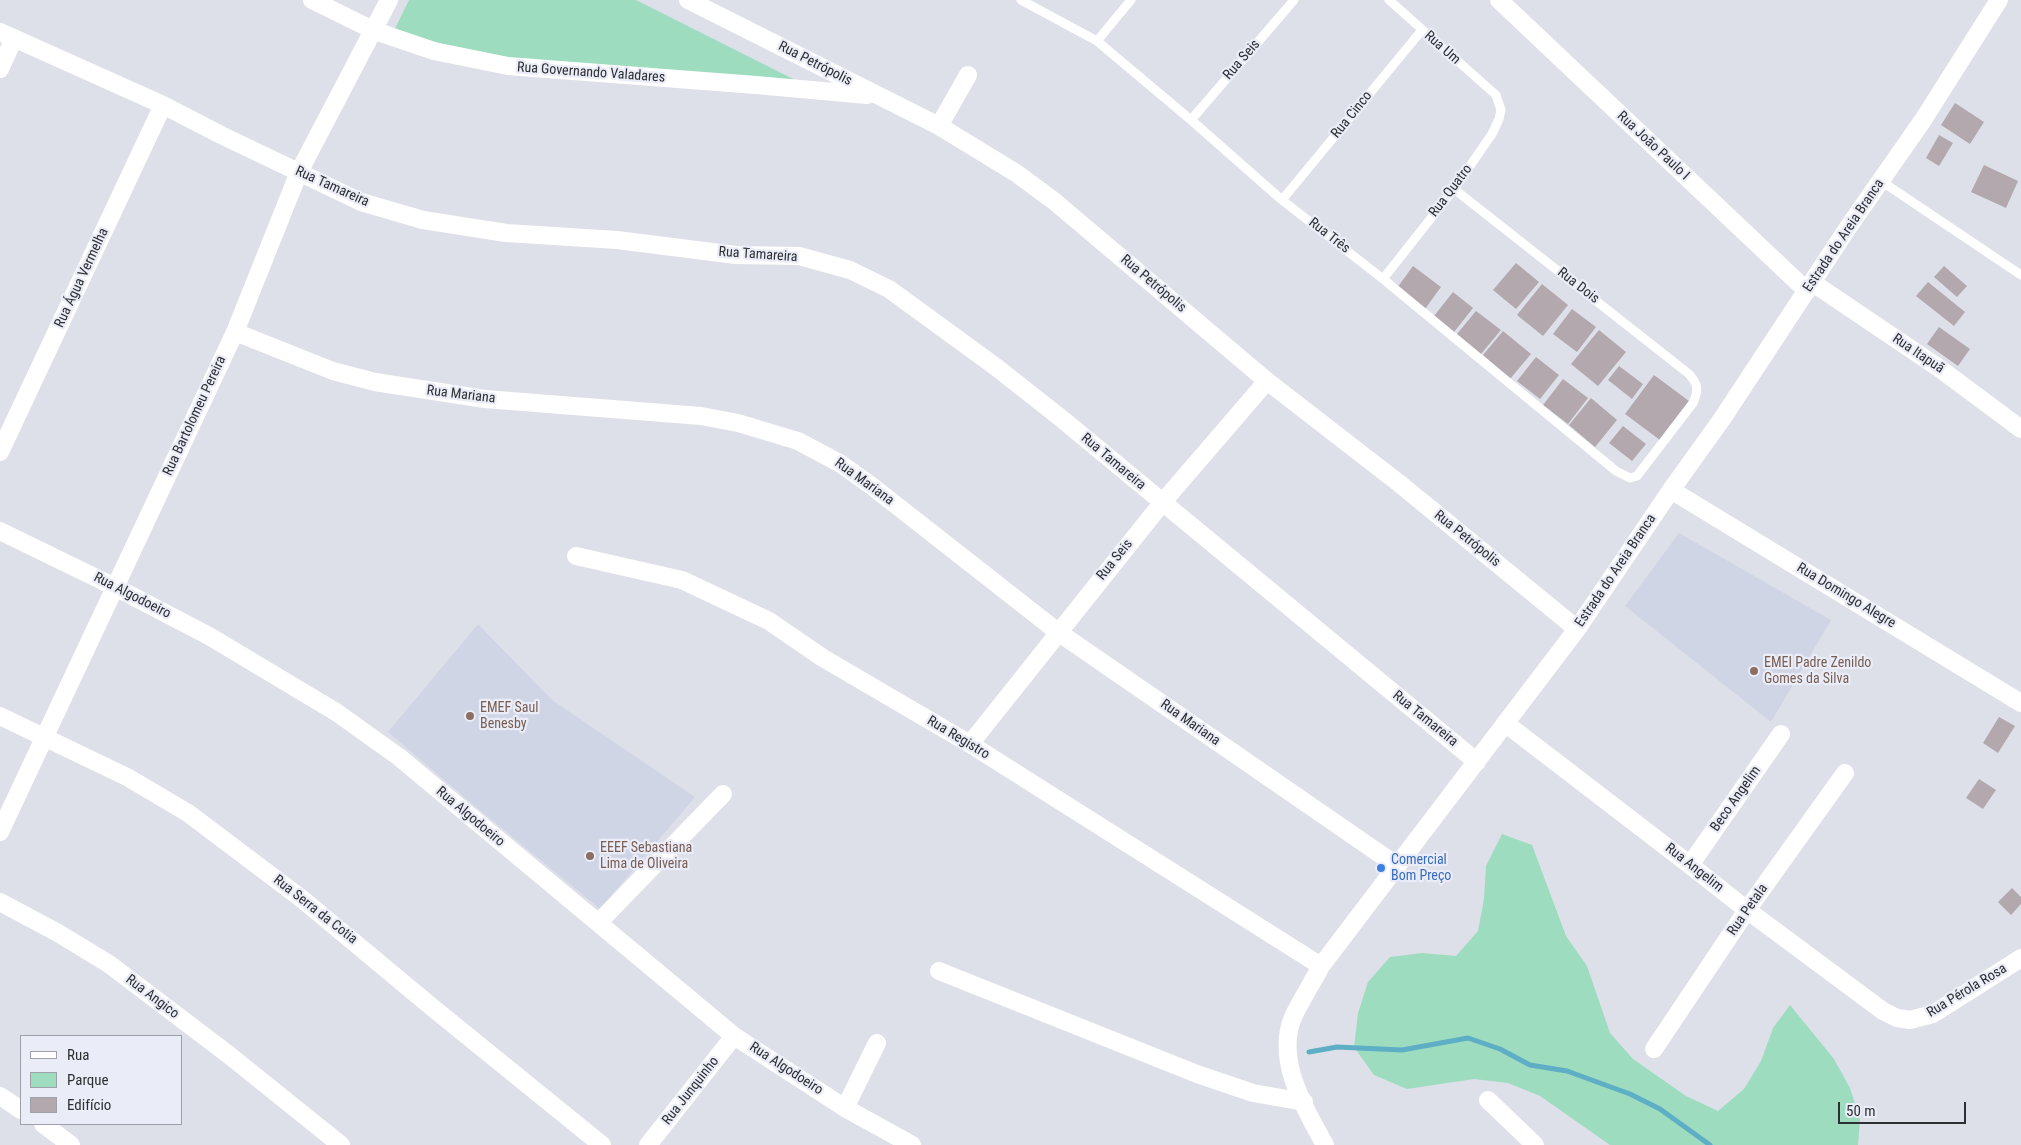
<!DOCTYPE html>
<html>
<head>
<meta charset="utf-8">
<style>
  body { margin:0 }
  #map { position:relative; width:2021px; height:1145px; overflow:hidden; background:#dde0e9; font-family:"Roboto Condensed",sans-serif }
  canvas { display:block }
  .legend { position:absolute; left:20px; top:1035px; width:162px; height:90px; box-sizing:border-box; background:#eaedf7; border:1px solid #9ea1a8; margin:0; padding:6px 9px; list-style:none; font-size:15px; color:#2d2f32 }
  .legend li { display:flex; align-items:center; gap:10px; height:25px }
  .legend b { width:25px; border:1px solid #9ea1a8 }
  .scale { position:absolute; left:1838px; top:1102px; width:128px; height:22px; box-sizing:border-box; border:2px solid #2d2f32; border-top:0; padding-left:6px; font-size:15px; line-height:18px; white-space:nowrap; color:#2d2f32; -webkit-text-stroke:4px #eaedf7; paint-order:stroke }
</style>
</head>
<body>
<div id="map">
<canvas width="2021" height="1145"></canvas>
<ul class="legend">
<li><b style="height:6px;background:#fff"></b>Rua</li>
<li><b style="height:14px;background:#9edcbf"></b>Parque</li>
<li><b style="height:14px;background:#b2a8ad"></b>Edifício</li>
</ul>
<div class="scale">50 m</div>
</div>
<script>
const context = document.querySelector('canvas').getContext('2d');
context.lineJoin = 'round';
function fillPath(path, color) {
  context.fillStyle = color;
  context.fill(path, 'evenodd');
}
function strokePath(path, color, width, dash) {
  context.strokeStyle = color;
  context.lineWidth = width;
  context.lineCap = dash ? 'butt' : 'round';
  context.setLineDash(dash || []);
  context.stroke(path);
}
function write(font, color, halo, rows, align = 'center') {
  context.font = font + ' "Roboto Condensed",sans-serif';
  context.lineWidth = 4.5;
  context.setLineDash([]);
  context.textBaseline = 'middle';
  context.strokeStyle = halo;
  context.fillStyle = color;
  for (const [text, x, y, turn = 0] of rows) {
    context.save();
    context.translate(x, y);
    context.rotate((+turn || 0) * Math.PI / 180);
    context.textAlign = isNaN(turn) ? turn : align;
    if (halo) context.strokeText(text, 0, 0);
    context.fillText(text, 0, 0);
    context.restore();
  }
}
fillPath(new Path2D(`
  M 1679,533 L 1831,620 L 1771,722 L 1625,606 Z
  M 478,624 L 552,700 L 695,797 L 600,909 L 470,802 L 388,732 Z`), '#d0d5e5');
fillPath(new Path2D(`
  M 409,0 L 636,0 L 837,101 L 475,58 L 389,41 Z
  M 1502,834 L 1532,845 L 1566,936 L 1587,966 L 1610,1033 L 1633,1059 L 1686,1096 L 1718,1111 L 1744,1089 L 1761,1061 L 1773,1028 L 1790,1005 L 1834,1059 L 1850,1088 L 1860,1120 L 1858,1145 L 1610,1145 L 1540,1096 L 1508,1083 L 1474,1079 L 1407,1089 L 1374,1075 L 1354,1047 L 1358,1013 L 1368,982 L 1390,957 L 1422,953 L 1456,956 L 1478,931 L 1484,899 L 1486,866 Z`), '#9edcbf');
strokePath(new Path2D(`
  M 1309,1052 L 1337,1047 L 1402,1050 L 1468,1038 L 1500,1049 L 1530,1065 L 1567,1071 L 1630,1094 L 1660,1109 L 1710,1145`), '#5eaec5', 5);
fillPath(new Path2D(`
  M 1955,103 L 1984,122 L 1970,144 L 1941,125 Z
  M 1939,135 L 1953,143 L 1939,166 L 1926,158 Z
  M 1984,165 L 2018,181 L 2006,208 L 1971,192 Z
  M 1516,263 L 1539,282 L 1516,309 L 1493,290 Z
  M 1413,266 L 1441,287 L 1425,309 L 1397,288 Z
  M 1944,266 L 1967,286 L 1957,297 L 1934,277 Z
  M 1928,282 L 1965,312 L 1954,326 L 1916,296 Z
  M 1542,284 L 1568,305 L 1543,336 L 1517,315 Z
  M 1453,292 L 1473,308 L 1454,332 L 1434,316 Z
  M 1572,309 L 1596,327 L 1577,352 L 1553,334 Z
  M 1476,311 L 1501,330 L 1481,354 L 1457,334 Z
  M 1939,327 L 1970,349 L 1958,366 L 1927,344 Z
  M 1599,330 L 1626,352 L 1598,386 L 1571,364 Z
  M 1503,331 L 1531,354 L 1510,379 L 1483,355 Z
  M 1536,357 L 1559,375 L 1540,399 L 1517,381 Z
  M 1619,366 L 1643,384 L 1632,399 L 1608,380 Z
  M 1654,375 L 1689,401 L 1660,440 L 1625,414 Z
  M 1563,379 L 1588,398 L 1568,424 L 1543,405 Z
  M 1591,398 L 1617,420 L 1595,447 L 1569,425 Z
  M 1623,426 L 1646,444 L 1632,461 L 1609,443 Z
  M 1999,717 L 2015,726 L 1998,753 L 1983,743 Z
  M 1979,779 L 1996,790 L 1983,809 L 1966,798 Z
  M 2012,888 L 2021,897 L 2021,904 L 2011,915 L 1998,902 Z`), '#b2a8ad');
strokePath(new Path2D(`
  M 1021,0 L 1097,41 L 1191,120 L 1282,200 L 1383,279 L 1616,471 L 1630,478 L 1637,476 L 1693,403 C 1699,390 1698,384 1689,374 L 1454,189
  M 1097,41 L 1131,0
  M 1191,120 L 1294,0
  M 1881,181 L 2021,275
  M 1282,200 L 1422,30
  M 1383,279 L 1454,189 L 1492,134 L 1499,119 L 1501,110 L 1496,95 L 1389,0`), '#fff', 9);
strokePath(new Path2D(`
  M 312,0 L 375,31 L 434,51 L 508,66 L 756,85 L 867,95
  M 688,0 L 939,126 L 1016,173 L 1054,201 L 1267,381 L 1400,484 L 1577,629
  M 1499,0 L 1807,291
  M 0,32 L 163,105 L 221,135 L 361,202 L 423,220 L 506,233 L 617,240 L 736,255 L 799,256 L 850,270 L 889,289 L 996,367 L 1062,419 L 1477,762
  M 0,69 L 14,38
  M 939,126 L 968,75
  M 1813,283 L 1939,368 L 2021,429
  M 235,332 L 333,371 L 375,382 L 485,399 L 701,416 L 738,423 L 798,441 L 841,464 L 873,487 L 1058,632 L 1396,865
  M 0,452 L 163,105
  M 1671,490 L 2021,703
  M 0,531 L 115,587 L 209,636 L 336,712 L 399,757 L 734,1036 L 845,1108 L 912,1145
  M 576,556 L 682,580 L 769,621 L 823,658 L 970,744 L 1321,966
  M 0,716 L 127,777 L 188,813 L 302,899 L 433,1008 L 602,1145
  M 1505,723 L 1690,865 L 1747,910 L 1883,1011 L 1897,1018 L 1910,1020 L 1933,1014 L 2021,958
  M 970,744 L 1162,503 L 1267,381
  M 0,832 L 235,332 L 299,172 L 389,0
  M 1690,865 L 1781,734
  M 0,902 L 58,933 L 109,964 L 229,1055 L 341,1145
  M 599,922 L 723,794
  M 939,971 L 1197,1074 L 1253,1093 L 1304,1102
  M 1654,1049 L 1747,910 L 1845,773
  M 0,1096 L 21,1110
  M 1488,1100 L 1535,1145
  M 845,1108 L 877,1043
  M 43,1124 L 71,1145
  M 648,1145 L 734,1036
  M 1325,1145 C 1305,1109 1275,1060 1293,1017 C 1301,1000 1312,983 1321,966 L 1577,629 L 1671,490 L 1722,419 L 1847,229 L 1923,120 L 1999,0`), '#fff', 18);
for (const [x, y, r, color] of [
  [1754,671,5,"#8d6e63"],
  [470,716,5,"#8d6e63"],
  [590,856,5,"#8d6e63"],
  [1381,868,5,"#3f7fe0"]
]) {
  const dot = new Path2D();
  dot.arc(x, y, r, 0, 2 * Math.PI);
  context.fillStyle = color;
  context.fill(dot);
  strokePath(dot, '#eaedf7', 2);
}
write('14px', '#2d2f32', '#eaedf7', [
  ["Rua Um",1442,48,41],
  ["Rua Seis",1242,60,-49],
  ["Rua Petrópolis",815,64,27],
  ["Rua Governando Valadares",591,73,4],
  ["Rua Cinco",1352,115,-51],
  ["Rua João Paulo I",1653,146,43],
  ["Rua Tamareira",332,187,24],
  ["Rua Quatro",1451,191,-53],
  ["Rua Três",1329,236,38],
  ["Estrada do Areia Branca",1844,236,-56],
  ["Rua Tamareira",758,255,4],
  ["Rua Água Vermelha",82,278,-65],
  ["Rua Petrópolis",1153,284,40],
  ["Rua Dois",1578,286,38],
  ["Rua Itapuã",1918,354,34],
  ["Rua Mariana",461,395,7],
  ["Rua Bartolomeu Pereira",195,416,-65],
  ["Rua Tamareira",1113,462,40],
  ["Rua Mariana",864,482,36],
  ["Rua Petrópolis",1467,539,39],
  ["Rua Seis",1115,560,-51],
  ["Estrada do Areia Branca",1616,571,-56],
  ["Rua Algodoeiro",132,596,27],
  ["Rua Domingo Alegre",1846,596,31],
  ["Rua Tamareira",1425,719,39],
  ["Rua Mariana",1190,723,35],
  ["Rua Registro",958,738,31],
  ["Beco Angelim",1736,799,-55],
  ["Rua Algodoeiro",470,817,40],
  ["Rua Angelim",1694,868,38],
  ["Rua Serra da Cotia",315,910,38],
  ["Rua Petala",1748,910,-55],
  ["Rua Pérola Rosa",1967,991,-31],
  ["Rua Angico",152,997,37],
  ["Rua Algodoeiro",786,1069,33],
  ["Rua Junquinho",691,1091,-52]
]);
write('14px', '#785e54', '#eaedf7', [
  ["EMEI Padre Zenildo",1764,663],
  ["Gomes da Silva",1764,679],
  ["EMEF Saul",480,708],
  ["Benesby",480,724],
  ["EEEF Sebastiana",600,848],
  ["Lima de Oliveira",600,864]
], 'left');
write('14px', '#366cbe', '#eaedf7', [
  ["Comercial",1391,860],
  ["Bom Preço",1391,876]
], 'left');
</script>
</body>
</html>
